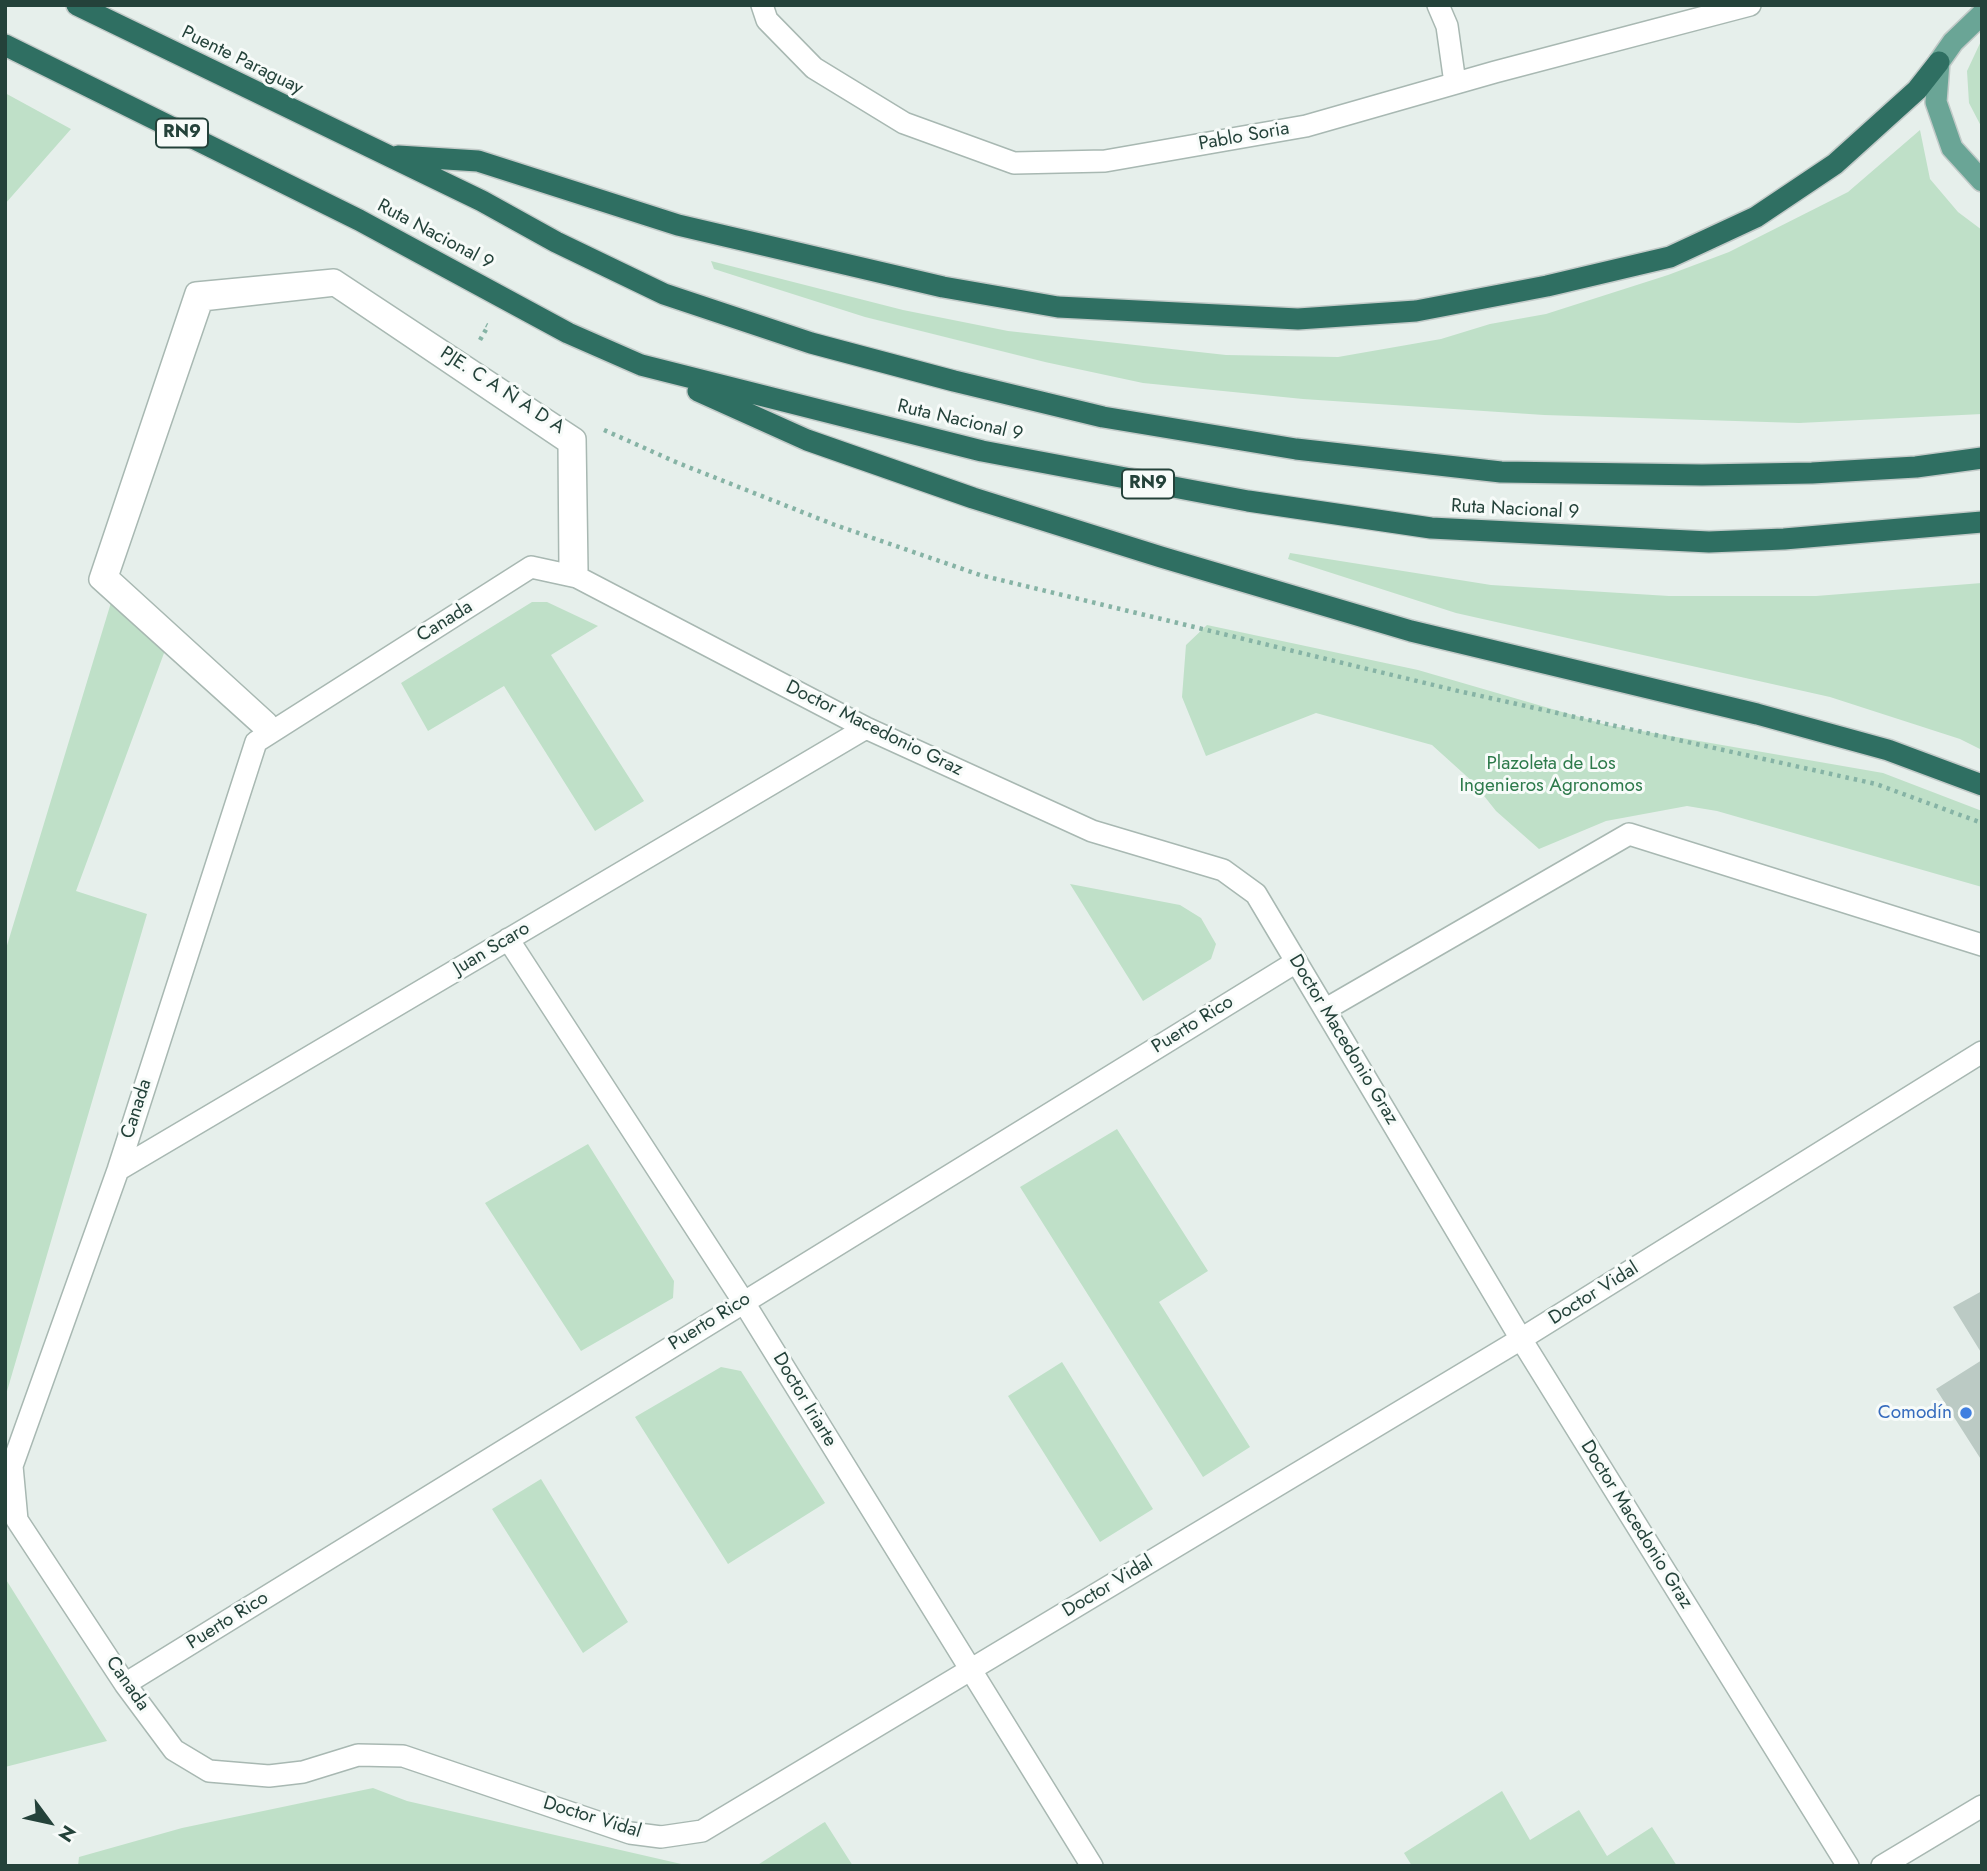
<!DOCTYPE html>
<html>
<head>
<meta charset="utf-8">
<style>
  body { margin:0 }
  #map { position:relative; width:1987px; height:1871px; overflow:hidden; background:#e6efeb; font-family:Jost,sans-serif }
  canvas { display:block }
  .frame { position:absolute; inset:0; border:7px solid #24423a; pointer-events:none }
  .north { position:absolute; left:14px; top:1787px; width:70px; height:70px; -webkit-text-stroke:5px #f7fbf9; paint-order:stroke; rotate:123deg; font-size:19px; font-weight:700; line-height:28px; text-align:center; color:#24423a }
  .north::after { content:''; display:block; margin:auto; width:24px; height:32px; background:#24423a; clip-path:polygon(50% 0,100% 100%,50% 72%,0 100%) }
</style>
</head>
<body>
<div id="map">
<canvas width="1987" height="1871"></canvas>
<div class="frame"></div>
<div class="north">N</div>
</div>
<script>
const context = document.querySelector('canvas').getContext('2d');
context.lineJoin = 'round';
function fillPath(path, color) {
  context.fillStyle = color;
  context.fill(path, 'evenodd');
}
function strokePath(path, color, width, dash) {
  context.strokeStyle = color;
  context.lineWidth = width;
  context.lineCap = dash ? 'butt' : 'round';
  context.setLineDash(dash || []);
  context.stroke(path);
}
function write(font, color, halo, rows, align = 'center') {
  context.font = font + ' Jost,sans-serif';
  context.lineWidth = 6;
  context.setLineDash([]);
  context.textBaseline = 'middle';
  context.strokeStyle = halo;
  context.fillStyle = color;
  for (const [text, x, y, turn = 0] of rows) {
    context.save();
    context.translate(x, y);
    context.rotate((+turn || 0) * Math.PI / 180);
    context.textAlign = isNaN(turn) ? turn : align;
    if (halo) context.strokeText(text, 0, 0);
    context.fillText(text, 0, 0);
    context.restore();
  }
}
fillPath(new Path2D(`
  M 1982,39 L 1982,128 L 1969,103 L 1967,71 Z
  M 5,93 L 71,129 L 5,204 Z
  M 1920,130 L 1930,179 L 1958,212 L 1982,230 L 1982,414 L 1799,423 L 1544,415 L 1303,399 L 1143,383 L 1045,362 L 865,317 L 714,269 L 711,261 L 903,310 L 1008,331 L 1226,355 L 1338,357 L 1441,339 L 1490,324 L 1546,314 L 1668,275 L 1729,252 L 1848,192 Z
  M 1290,553 L 1491,585 L 1669,596 L 1816,596 L 1982,583 L 1982,750 L 1960,739 L 1830,697 L 1456,613 L 1288,559 Z
  M 113,596 L 167,645 L 76,891 L 147,914 L 5,1398 L 5,952 Z
  M 532,602 L 547,602 L 598,626 L 551,655 L 644,801 L 595,831 L 504,686 L 428,731 L 401,683 Z
  M 1207,625 L 1418,670 L 1607,725 L 1883,773 L 1982,811 L 1982,887 L 1717,811 L 1687,806 L 1606,821 L 1539,849 L 1496,811 L 1473,782 L 1432,745 L 1316,713 L 1206,756 L 1182,697 L 1186,645 Z
  M 1070,884 L 1180,905 L 1201,918 L 1216,944 L 1211,959 L 1143,1001 Z
  M 1117,1129 L 1208,1271 L 1159,1302 L 1250,1447 L 1203,1477 L 1020,1187 Z
  M 588,1144 L 674,1281 L 673,1298 L 581,1351 L 485,1203 Z
  M 1062,1362 L 1153,1509 L 1100,1542 L 1008,1396 Z
  M 721,1367 L 741,1371 L 825,1503 L 728,1564 L 635,1417 Z
  M 541,1479 L 628,1622 L 583,1653 L 492,1509 Z
  M 5,1578 L 107,1741 L 5,1767 Z
  M 373,1788 L 407,1801 L 690,1866 L 78,1866 L 79,1857 L 182,1828 Z
  M 1502,1791 L 1530,1840 L 1579,1810 L 1607,1856 L 1652,1827 L 1677,1866 L 1412,1866 L 1404,1853 Z
  M 825,1822 L 853,1866 L 756,1866 L 823,1823 Z`), '#bfe0c8');
fillPath(new Path2D(`
  M 1982,1291 L 1982,1354 L 1953,1307 Z
  M 1982,1360 L 1982,1461 L 1936,1389 Z`), '#bbcac4');
const street = new Path2D(`
  M 762,5 L 767,20 L 814,68 L 904,123 L 1014,163 L 1105,161 L 1306,126 L 1495,72 L 1750,5
  M 1438,5 L 1447,26 L 1455,83
  M 334,280 L 575,439 L 577,570 L 570,569 L 569,443 L 335,285 L 202,300 L 107,577 L 267,723 L 264,727 L 100,579 L 196,293 Z
  M 508,939 L 743,1301 L 1092,1866
  M 1326,1009 L 1629,834 L 1982,945
  M 118,1170 L 866,728
  M 125,1684 L 1296,962
  M 1848,1866 L 1521,1339 L 1256,894 L 1223,870 L 1092,831 L 866,728 L 577,577 L 531,567 L 256,742 L 118,1170 L 12,1466 L 17,1520 L 125,1684 L 174,1750 L 209,1771 L 269,1776 L 303,1772 L 358,1755 L 403,1756 L 630,1833 L 661,1837 L 702,1831 L 1521,1339 L 1982,1052
  M 1882,1866 L 1982,1806`);
const primary = new Path2D(`
  M 1982,14 L 1953,42 L 1939,62 L 1936,102 L 1952,148 L 1982,181`);
const highway = new Path2D(`
  M 77,5 L 482,201 L 556,242 L 664,294 L 811,343 L 954,381 L 1103,417 L 1296,449 L 1501,472 L 1702,475 L 1812,473 L 1916,467 L 1982,458
  M 5,45 L 359,220 L 568,333 L 641,365 L 982,451 L 1248,501 L 1431,528 L 1709,542 L 1784,539 L 1982,522
  M 398,156 L 478,161 L 678,225 L 943,287 L 1058,307 L 1298,319 L 1416,311 L 1547,286 L 1670,257 L 1756,217 L 1835,164 L 1917,90 L 1939,62
  M 698,391 L 807,440 L 973,498 L 1161,557 L 1411,631 L 1757,714 L 1888,750 L 1982,785`);
strokePath(street, '#a8b8b2', 24);
strokePath(primary, '#c2cac8', 24);
strokePath(highway, '#c2cac8', 24);
strokePath(new Path2D(`
  M 480,340 L 488,326 L 486,325
  M 604,430 L 678,463 L 835,525 L 980,575 L 1454,690 L 1876,784 L 1982,823`), '#86b3a5', 4.5, [3.5, 5]);
strokePath(street, '#fff', 21);
strokePath(primary, '#6aa596', 21);
strokePath(highway, '#2f6f62', 21);
for (const [x, y, r, color] of [
  [1966,1413,7,"#3f7fe0"]
]) {
  const dot = new Path2D();
  dot.arc(x, y, r, 0, 2 * Math.PI);
  context.fillStyle = color;
  context.fill(dot);
  strokePath(dot, '#f7fbf9', 2.5);
}
for (const [x, y, w] of [
  [182,133,52],
  [1148,484,52]
]) {
  const box = new Path2D();
  box.roundRect(x - w / 2, y - 14.5, w, 29, 5);
  context.fillStyle = '#f7fbf9';
  context.fill(box);
  strokePath(box, '#24423a', 2);
}
write('bold 18px', '#24423a', null, [
  ["RN9",182,133],
  ["RN9",1148,484]
]);
write('19px', '#24423a', '#f7fbf9', [
  ["Puente Paraguay",242,61,26],
  ["Pablo Soria",1244,137,-10],
  ["Ruta Nacional 9",435,235,28],
  ["PJE. C A Ñ A D A",502,391,33],
  ["Ruta Nacional 9",960,421,13],
  ["Ruta Nacional 9",1515,510,3],
  ["Canada",445,622,-32],
  ["Doctor Macedonio Graz",874,729,26],
  ["Juan Scaro",492,949,-31],
  ["Puerto Rico",1193,1025,-32],
  ["Doctor Macedonio Graz",1343,1040,59],
  ["Canada",137,1109,-72],
  ["Doctor Vidal",1594,1294,-32],
  ["Puerto Rico",710,1322,-32],
  ["Doctor Iriarte",804,1400,59],
  ["Doctor Macedonio Graz",1636,1525,58],
  ["Doctor Vidal",1108,1587,-31],
  ["Puerto Rico",228,1621,-32],
  ["Canada",127,1684,55],
  ["Doctor Vidal",592,1818,17]
]);
write('19px', '#2d7a4b', '#f7fbf9', [
  ["Plazoleta de Los",1551,764],
  ["Ingenieros Agronomos",1551,786]
]);
write('19px', '#366cbe', '#f7fbf9', [
  ["Comodín",1952,1413]
], 'right');
</script>
</body>
</html>
